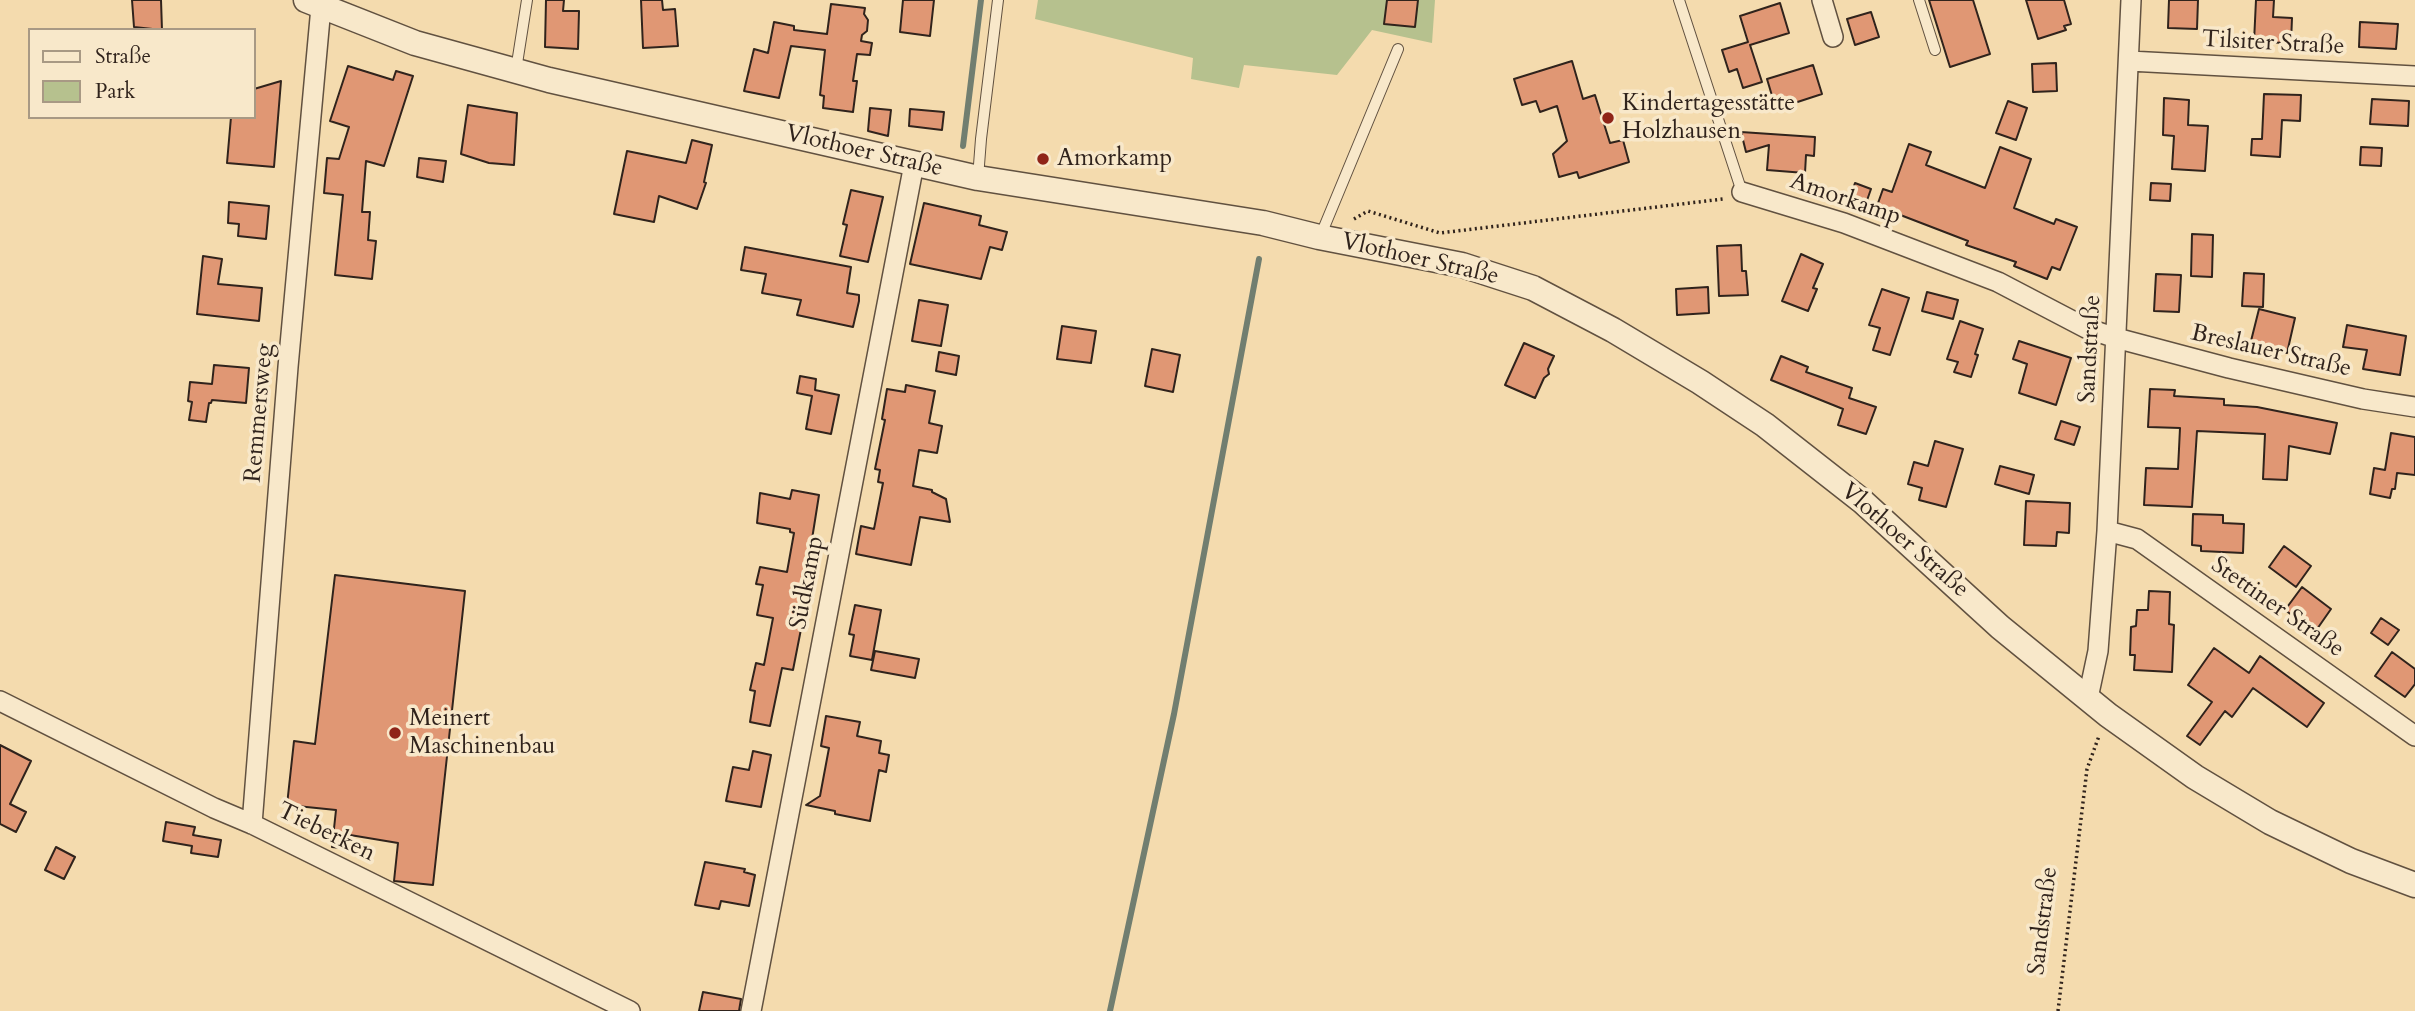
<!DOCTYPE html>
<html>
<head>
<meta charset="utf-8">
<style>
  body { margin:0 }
  #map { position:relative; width:2415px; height:1011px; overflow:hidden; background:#f4dbae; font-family:Cardo,serif }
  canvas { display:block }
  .legend { position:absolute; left:28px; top:28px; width:228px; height:91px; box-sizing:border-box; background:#f8e8ca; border:2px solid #a89984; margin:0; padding:9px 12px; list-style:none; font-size:21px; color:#30231c }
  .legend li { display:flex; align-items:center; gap:14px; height:35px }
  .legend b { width:35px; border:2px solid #a89984 }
</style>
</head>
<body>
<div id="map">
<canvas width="2415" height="1011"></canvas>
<ul class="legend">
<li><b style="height:9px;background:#f8e8ca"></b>Straße</li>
<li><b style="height:19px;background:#b6c18e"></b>Park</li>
</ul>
</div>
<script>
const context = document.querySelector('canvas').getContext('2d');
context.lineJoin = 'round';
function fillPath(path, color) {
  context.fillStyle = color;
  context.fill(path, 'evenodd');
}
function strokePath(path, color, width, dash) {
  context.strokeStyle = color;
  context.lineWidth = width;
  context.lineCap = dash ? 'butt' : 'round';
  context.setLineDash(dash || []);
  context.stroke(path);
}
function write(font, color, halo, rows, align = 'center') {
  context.font = font + ' Cardo,serif';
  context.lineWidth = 7;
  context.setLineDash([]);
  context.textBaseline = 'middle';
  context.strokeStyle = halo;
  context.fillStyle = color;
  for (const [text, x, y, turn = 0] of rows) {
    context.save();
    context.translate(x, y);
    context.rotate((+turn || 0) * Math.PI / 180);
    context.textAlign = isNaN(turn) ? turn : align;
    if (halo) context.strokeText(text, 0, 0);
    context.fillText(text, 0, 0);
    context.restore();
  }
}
fillPath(new Path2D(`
  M 1038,0 L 1435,0 L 1432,43 L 1372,30 L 1337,75 L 1244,65 L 1239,88 L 1191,79 L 1193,58 L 1035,19 Z`), '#b6c18e');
strokePath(new Path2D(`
  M 963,146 L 981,0
  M 1110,1011 L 1174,714 L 1259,259`), '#717e70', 6);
const building = new Path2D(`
  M 132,0 L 161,0 L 162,30 L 134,27 Z
  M 546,0 L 564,0 L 563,11 L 579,11 L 578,49 L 545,47 Z
  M 641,0 L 662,0 L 663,10 L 675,9 L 678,46 L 643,48 Z
  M 903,0 L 934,0 L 930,36 L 900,32 Z
  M 1387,0 L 1418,0 L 1415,27 L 1384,24 Z
  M 1929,0 L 1973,0 L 1990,54 L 1950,67 Z
  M 2026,0 L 2064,0 L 2071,24 L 2064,26 L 2066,30 L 2038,39 Z
  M 2169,0 L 2198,0 L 2197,29 L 2168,28 Z
  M 2256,0 L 2274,0 L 2273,17 L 2292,18 L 2291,43 L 2254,42 Z
  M 1780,3 L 1789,33 L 1750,45 L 1762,82 L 1743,88 L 1737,69 L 1729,72 L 1722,50 L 1748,42 L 1740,16 Z
  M 831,4 L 865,8 L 864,14 L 868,20 L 867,31 L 862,35 L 861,41 L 872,43 L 870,55 L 857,54 L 853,81 L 857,81 L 853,112 L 823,108 L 824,96 L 820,95 L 825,50 L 791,46 L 779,98 L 744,91 L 754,49 L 768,53 L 774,22 L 794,26 L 794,30 L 827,34 Z
  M 1871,12 L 1879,37 L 1855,45 L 1847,19 Z
  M 2360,22 L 2398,24 L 2396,49 L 2359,47 Z
  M 1572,61 L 1583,99 L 1595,95 L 1610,143 L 1623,140 L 1629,162 L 1579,178 L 1577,172 L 1559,177 L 1553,154 L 1567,141 L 1557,106 L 1540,112 L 1536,101 L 1522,105 L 1514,79 Z
  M 2056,63 L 2057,91 L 2033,92 L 2032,64 Z
  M 1813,65 L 1822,94 L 1776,109 L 1767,79 Z
  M 348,66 L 393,80 L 396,71 L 413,76 L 384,166 L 366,161 L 362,212 L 370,212 L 368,240 L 376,241 L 372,279 L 335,275 L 343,195 L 324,193 L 327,158 L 339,159 L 349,127 L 330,121 Z
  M 281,81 L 274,167 L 227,163 L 231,117 L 254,117 L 254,89 Z
  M 2264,94 L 2301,95 L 2300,121 L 2282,120 L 2280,157 L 2251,155 L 2252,139 L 2262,139 Z
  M 2164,98 L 2189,100 L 2188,125 L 2208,126 L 2205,171 L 2172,169 L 2174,136 L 2163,135 Z
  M 2372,99 L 2409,101 L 2408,126 L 2370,124 Z
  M 2008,101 L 2027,108 L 2016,140 L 1996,133 Z
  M 468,105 L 517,113 L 514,165 L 489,163 L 461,154 Z
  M 870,108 L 891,110 L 888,136 L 868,131 Z
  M 910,109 L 944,112 L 942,130 L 909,126 Z
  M 1741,132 L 1815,137 L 1814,156 L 1806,155 L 1805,173 L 1767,170 L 1769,145 L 1746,152 Z
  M 692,140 L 712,145 L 704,182 L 706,183 L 697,209 L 659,196 L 654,222 L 614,214 L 627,151 L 686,163 Z
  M 1909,144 L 1931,152 L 1926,165 L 1985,188 L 2000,147 L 2031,159 L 2014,208 L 2054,224 L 2056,219 L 2077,227 L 2060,270 L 2052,267 L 2047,279 L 2014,266 L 2016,262 L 1966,245 L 1968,241 L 1877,206 L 1883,189 L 1892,192 Z
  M 2361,147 L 2382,148 L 2381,166 L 2360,165 Z
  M 419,158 L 446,161 L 443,182 L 417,177 Z
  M 1855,183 L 1871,189 L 1865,206 L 1849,200 Z
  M 2151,183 L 2171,184 L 2170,201 L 2150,200 Z
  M 851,190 L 883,197 L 868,262 L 840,256 L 847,225 L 843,224 Z
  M 229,202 L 269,206 L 266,239 L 238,236 L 239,224 L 228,223 Z
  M 924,203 L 981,216 L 979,225 L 1007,232 L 1002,250 L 990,247 L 981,279 L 910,264 Z
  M 2192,234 L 2213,235 L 2212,277 L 2191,276 Z
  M 1741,245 L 1742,271 L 1746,271 L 1748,295 L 1719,296 L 1717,246 Z
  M 745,247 L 851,267 L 847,293 L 859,295 L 859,301 L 853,327 L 797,315 L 801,300 L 762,293 L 766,274 L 741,270 Z
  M 1801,254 L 1823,264 L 1813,288 L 1817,289 L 1808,311 L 1782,301 Z
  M 203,256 L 222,259 L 218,284 L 262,288 L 259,321 L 197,314 Z
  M 2244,273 L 2264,274 L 2263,307 L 2242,306 Z
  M 2156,274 L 2181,275 L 2179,312 L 2154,311 Z
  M 1708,287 L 1709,313 L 1677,315 L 1676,289 Z
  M 1882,289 L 1909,298 L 1890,355 L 1873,350 L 1880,328 L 1869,325 Z
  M 1927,292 L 1958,300 L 1953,319 L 1922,311 Z
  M 919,300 L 948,305 L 941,346 L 912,341 Z
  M 2259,309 L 2295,318 L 2287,353 L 2250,345 Z
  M 1960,321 L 1983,329 L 1975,354 L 1978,355 L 1971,377 L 1954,372 L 1958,362 L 1947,359 Z
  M 2347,325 L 2406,336 L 2400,375 L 2363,369 L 2367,350 L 2343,347 Z
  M 1062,326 L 1096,331 L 1091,363 L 1057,359 Z
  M 2019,341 L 2071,358 L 2056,405 L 2019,393 L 2027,364 L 2013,359 Z
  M 1524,343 L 1554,356 L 1548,369 L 1549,374 L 1544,378 L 1535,398 L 1505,385 Z
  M 1152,349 L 1180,355 L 1173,392 L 1145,386 Z
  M 939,352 L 959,356 L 956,375 L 936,371 Z
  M 1781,356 L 1808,367 L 1806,372 L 1852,388 L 1849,398 L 1876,407 L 1866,434 L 1838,425 L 1843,409 L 1771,380 Z
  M 214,365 L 249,368 L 246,403 L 212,400 L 211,403 L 209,403 L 206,422 L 189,420 L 192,402 L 188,401 L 190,382 L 212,384 Z
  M 800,376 L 816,379 L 815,390 L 839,395 L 831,434 L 806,429 L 812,396 L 797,393 Z
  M 906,385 L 935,391 L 929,423 L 942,426 L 937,453 L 919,450 L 913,486 L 932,490 L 932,492 L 946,499 L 950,522 L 920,517 L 911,565 L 856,554 L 861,526 L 874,529 L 883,483 L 878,482 L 880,470 L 875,469 L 885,420 L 882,419 L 887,389 L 905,392 Z
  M 2150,389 L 2175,390 L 2174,396 L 2224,399 L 2224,405 L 2257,407 L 2337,423 L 2330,454 L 2289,446 L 2287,480 L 2263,479 L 2265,434 L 2197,431 L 2192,507 L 2144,505 L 2146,468 L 2178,469 L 2179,449 L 2180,428 L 2148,427 Z
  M 2061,421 L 2080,427 L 2074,445 L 2055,439 Z
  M 2391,433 L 2415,437 L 2415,475 L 2397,473 L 2395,489 L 2392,489 L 2390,498 L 2370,494 L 2374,468 L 2385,470 Z
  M 1935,441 L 1963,449 L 1946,507 L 1919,500 L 1922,488 L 1908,484 L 1914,462 L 1928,466 Z
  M 2000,466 L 2034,475 L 2029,494 L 1995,484 Z
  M 792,490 L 819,495 L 806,577 L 811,578 L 793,670 L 782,668 L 770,726 L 750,722 L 755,691 L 750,690 L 756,663 L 764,665 L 773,618 L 757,615 L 763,585 L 756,584 L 760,567 L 787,572 L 794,533 L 790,532 L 790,529 L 757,523 L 760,493 L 790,499 Z
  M 2026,501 L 2070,503 L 2069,533 L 2057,532 L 2056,546 L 2024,545 Z
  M 2193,514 L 2223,515 L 2223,523 L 2244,524 L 2243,553 L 2201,551 L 2201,546 L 2192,545 Z
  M 2284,546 L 2311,566 L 2296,587 L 2269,567 Z
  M 335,575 L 465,591 L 433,885 L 394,881 L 398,843 L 350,835 L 349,849 L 332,847 L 336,810 L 287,805 L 294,741 L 315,744 Z
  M 2302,587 L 2331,609 L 2315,632 L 2285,610 Z
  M 2149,591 L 2170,592 L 2169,624 L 2174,625 L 2172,672 L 2134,670 L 2135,655 L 2130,655 L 2131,627 L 2136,626 L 2137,610 L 2148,610 Z
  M 855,605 L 881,610 L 872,660 L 850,656 L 854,635 L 849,634 Z
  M 2381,618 L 2399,630 L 2388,645 L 2371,633 Z
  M 2214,648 L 2249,673 L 2260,656 L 2324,703 L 2307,727 L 2253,688 L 2232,717 L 2225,711 L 2200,745 L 2187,736 L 2212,702 L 2188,685 Z
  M 875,651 L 919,659 L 915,678 L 871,670 Z
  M 2392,652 L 2415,669 L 2415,684 L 2405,697 L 2375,676 Z
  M 826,716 L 860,722 L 857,736 L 881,741 L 879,753 L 889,755 L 886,772 L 879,770 L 870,821 L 835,814 L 835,811 L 806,805 L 820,796 L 829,748 L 821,746 Z
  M 0,745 L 31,761 L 10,804 L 26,812 L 16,832 L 0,824 Z
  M 753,751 L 771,755 L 761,807 L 726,801 L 733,767 L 749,770 Z
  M 166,822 L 195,827 L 193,835 L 221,840 L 218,857 L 191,853 L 192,846 L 163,841 Z
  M 56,847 L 75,857 L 64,879 L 45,870 Z
  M 705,862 L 745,869 L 744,872 L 755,875 L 749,906 L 721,901 L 719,909 L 695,905 Z
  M 703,992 L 741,999 L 739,1011 L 699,1011 Z`);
fillPath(building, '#e09774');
strokePath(building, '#30231c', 2);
const service = new Path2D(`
  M 1679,0 L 1742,192
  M 1919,0 L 1935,50
  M 516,70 L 527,0
  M 978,178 L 981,139 L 998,0
  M 1320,237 L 1398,49`);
const minor = new Path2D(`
  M 1822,0 L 1833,37
  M 2129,61 L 2415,76
  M 1742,192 L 1844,223 L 1998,282 L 2086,328 L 2116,338 L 2229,368 L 2363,399 L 2415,407
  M 2107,531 L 2137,539 L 2415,736
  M 2088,698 L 2098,651 L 2107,531 L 2131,0
  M 0,701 L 214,808 L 252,824 L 630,1011
  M 252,824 L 288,367 L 321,7
  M 751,1011 L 914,164`);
const tertiary = new Path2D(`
  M 306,0 L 415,43 L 549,80 L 978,178 L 1263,223 L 1319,237 L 1462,265 L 1533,288 L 1613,330 L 1700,382 L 1765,425 L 1862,501 L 2000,627 L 2108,715 L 2195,777 L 2270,822 L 2351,861 L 2415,885`);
strokePath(service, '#615140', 12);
strokePath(minor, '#615140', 22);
strokePath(tertiary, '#615140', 27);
strokePath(new Path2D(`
  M 1354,219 L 1368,211 L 1440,233 L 1723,199
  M 2058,1011 L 2087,769 L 2099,736`), '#30231c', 3.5, [2, 3.5]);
strokePath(service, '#f8e8ca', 10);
strokePath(minor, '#f8e8ca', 19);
strokePath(tertiary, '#f8e8ca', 24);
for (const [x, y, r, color] of [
  [1608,118,7,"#8f2418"],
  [1043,159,7,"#8f2418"],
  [395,733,7,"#8f2418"]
]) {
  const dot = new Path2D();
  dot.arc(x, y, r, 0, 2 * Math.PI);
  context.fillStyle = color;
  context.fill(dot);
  strokePath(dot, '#f8e8ca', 2.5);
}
write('24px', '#30231c', '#f8e8ca', [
  ["Tilsiter Straße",2273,44,3],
  ["Vlothoer Straße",864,152,13],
  ["Amorkamp",1845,200,19],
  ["Vlothoer Straße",1420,260,13],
  ["Sandstraße",2091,349,-87],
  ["Breslauer Straße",2271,352,13],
  ["Remmersweg",260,413,-85],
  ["Vlothoer Straße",1904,541,41],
  ["Südkamp",808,583,-79],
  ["Stettiner Straße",2277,608,35],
  ["Tieberken",326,833,26],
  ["Sandstraße",2044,921,-83]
]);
write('24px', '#30231c', '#f8e8ca', [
  ["Kindertagesstätte",1622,104],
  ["Holzhausen",1622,132],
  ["Amorkamp",1057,159],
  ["Meinert",409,719],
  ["Maschinenbau",409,747]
], 'left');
</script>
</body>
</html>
